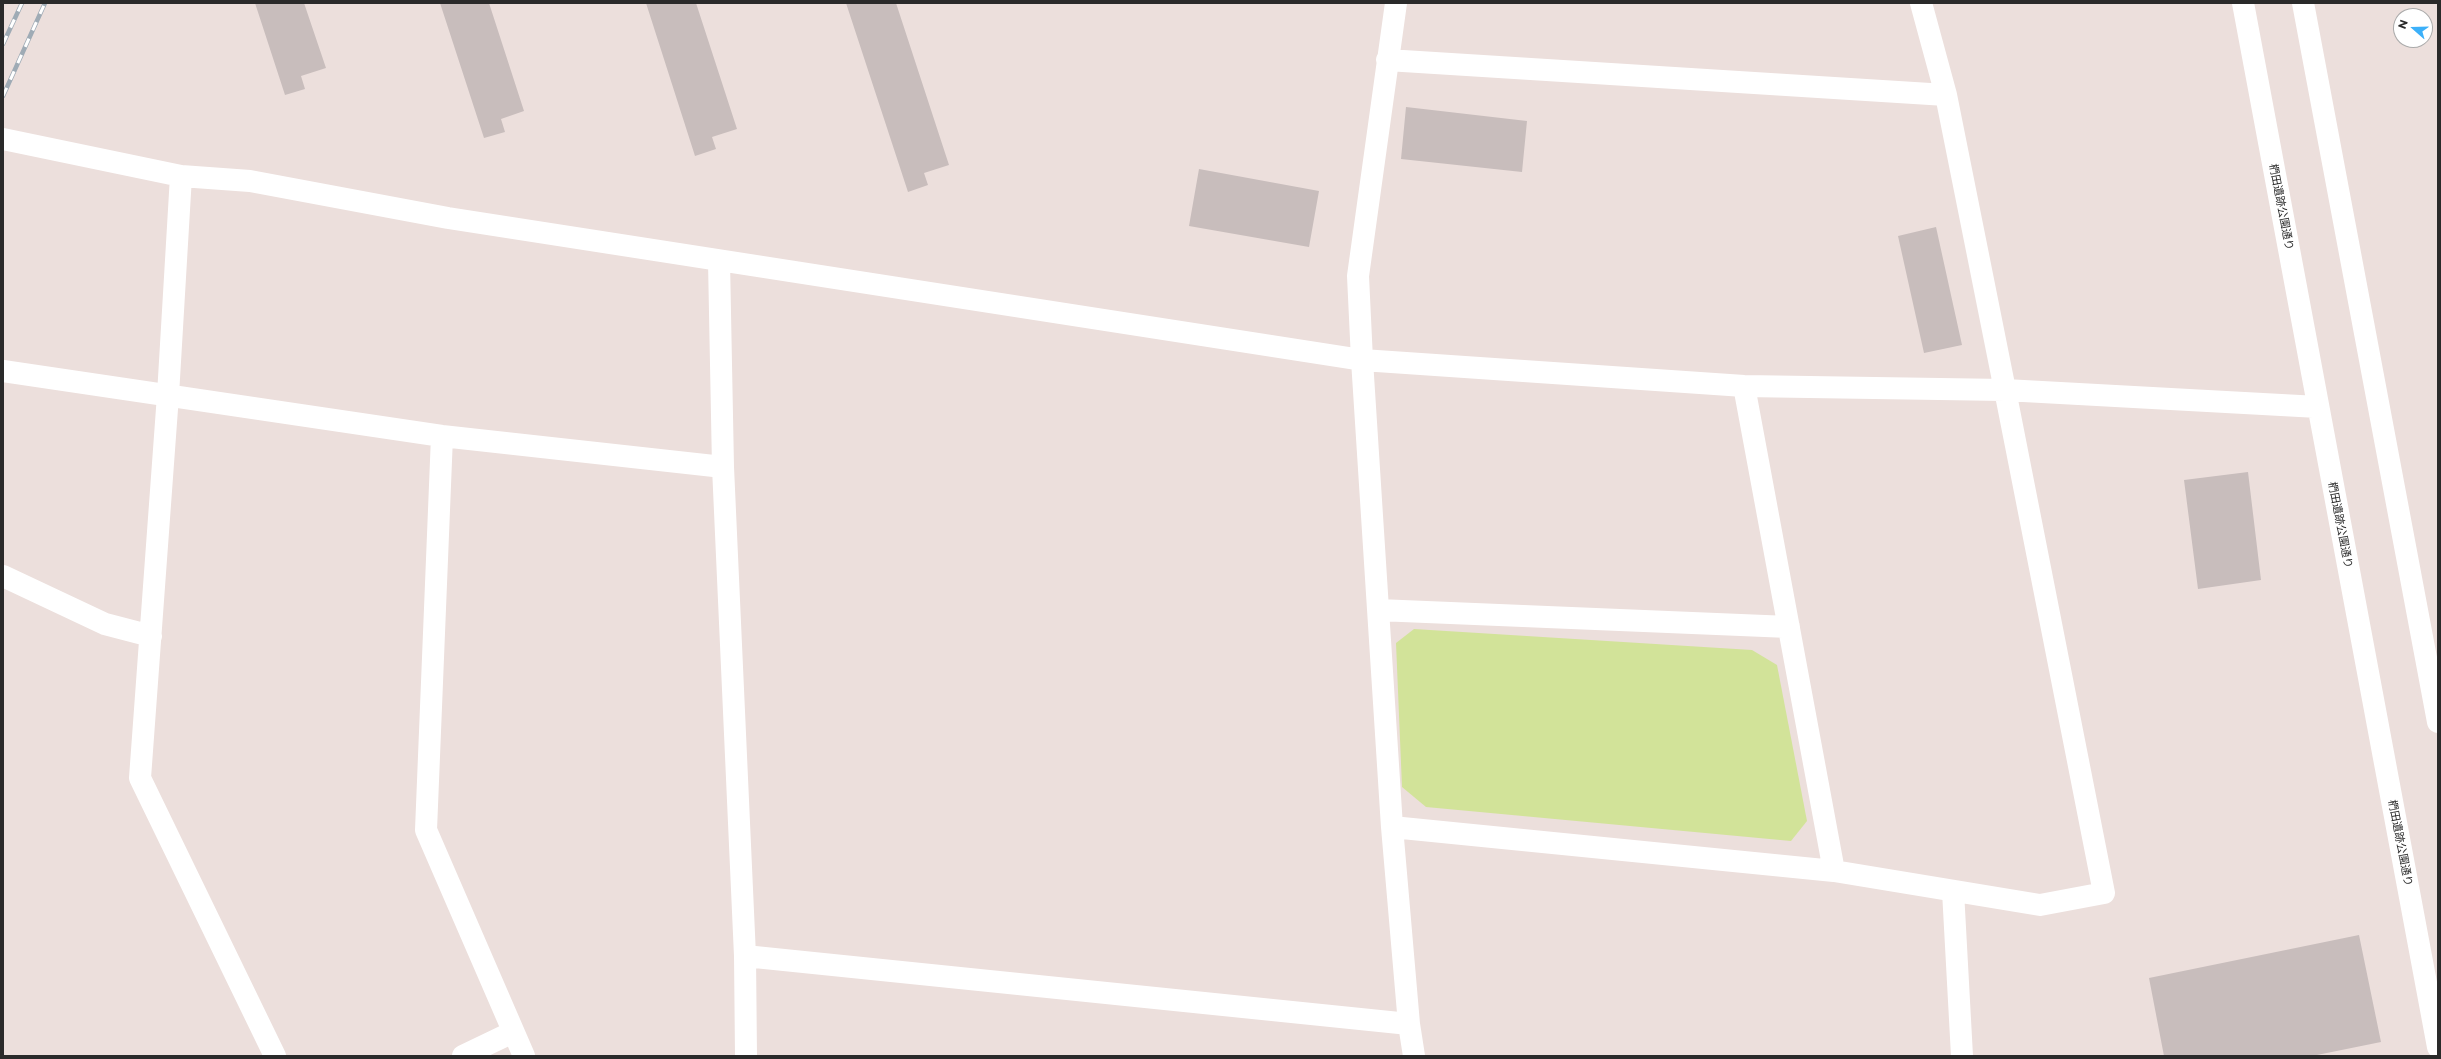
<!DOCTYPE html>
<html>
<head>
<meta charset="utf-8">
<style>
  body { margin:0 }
  #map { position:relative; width:2441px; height:1059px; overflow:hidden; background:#ecdfdc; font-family:Montserrat,sans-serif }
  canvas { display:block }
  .frame { position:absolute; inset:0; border:4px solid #2a2a2a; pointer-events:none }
  .north { position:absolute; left:2393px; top:8px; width:40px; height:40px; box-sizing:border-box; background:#fff; border:1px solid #aaa; border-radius:50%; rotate:290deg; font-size:11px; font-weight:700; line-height:16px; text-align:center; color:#2a2a2a }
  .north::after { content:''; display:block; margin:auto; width:14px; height:18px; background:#3cb0f9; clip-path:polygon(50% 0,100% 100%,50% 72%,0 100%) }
</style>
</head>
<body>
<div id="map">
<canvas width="2441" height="1059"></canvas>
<div class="frame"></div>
<div class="north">N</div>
</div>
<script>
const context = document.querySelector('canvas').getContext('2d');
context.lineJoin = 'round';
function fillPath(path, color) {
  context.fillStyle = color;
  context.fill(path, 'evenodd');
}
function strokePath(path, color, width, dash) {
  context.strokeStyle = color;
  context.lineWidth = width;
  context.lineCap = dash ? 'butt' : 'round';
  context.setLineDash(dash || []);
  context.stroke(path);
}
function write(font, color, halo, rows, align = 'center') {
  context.font = font + ' Montserrat,"Noto Sans JP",sans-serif';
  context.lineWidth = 4;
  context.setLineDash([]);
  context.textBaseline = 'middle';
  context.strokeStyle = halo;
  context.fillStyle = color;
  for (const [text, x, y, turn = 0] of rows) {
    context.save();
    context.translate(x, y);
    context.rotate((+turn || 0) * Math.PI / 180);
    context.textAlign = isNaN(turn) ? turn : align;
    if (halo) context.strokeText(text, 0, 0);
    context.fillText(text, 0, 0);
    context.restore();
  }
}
fillPath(new Path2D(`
  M 1414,629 L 1752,650 L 1777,665 L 1807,821 L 1791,841 L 1426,807 L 1402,787 L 1396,643 Z`), '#d2e399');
fillPath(new Path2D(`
  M 255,3 L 304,3 L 326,68 L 301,76 L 305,89 L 285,95 Z
  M 440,3 L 489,3 L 524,111 L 501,119 L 505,132 L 484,138 Z
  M 646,3 L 696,3 L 737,129 L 712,137 L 716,149 L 695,156 Z
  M 846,3 L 896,3 L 949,165 L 924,173 L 928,185 L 908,192 Z
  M 1406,107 L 1527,121 L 1522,172 L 1401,159 Z
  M 1199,169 L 1319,191 L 1309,247 L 1189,226 Z
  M 1936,227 L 1962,345 L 1924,353 L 1898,236 Z
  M 2248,472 L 2261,580 L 2198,589 L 2184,480 Z
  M 2359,935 L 2381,1042 L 2312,1056 L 2164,1056 L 2149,978 Z`), '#c8bdbc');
strokePath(new Path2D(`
  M 1396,3 L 1358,276 L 1362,360 L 1392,827 L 1409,1024 L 1414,1056
  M 1921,3 L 1946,95
  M 2243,3 L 2438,1047
  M 2303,3 L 2438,722
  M 3,139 L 181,176 L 250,181 L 448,218 L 1362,360 L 1744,386 L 2005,390 L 1946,95 L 1387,60
  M 181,176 L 168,395 L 140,778 L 275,1056
  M 719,261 L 723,467 L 745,956 L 746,1056
  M 3,371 L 442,436 L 723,467
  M 1744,386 L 1834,871
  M 442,436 L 426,830 L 524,1056
  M 3,576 L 105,624 L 151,636
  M 1378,610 L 1789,627
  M 1392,827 L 1834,871 L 2040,905 L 2104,893 L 2005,390 L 2318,407
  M 1953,891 L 1962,1056
  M 745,956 L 1409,1024
  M 463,1056 L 513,1032`), '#fff', 22);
const rail = new Path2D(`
  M 3,44 L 22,3
  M 3,96 L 45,3`);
strokePath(rail, '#9fabb5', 4.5);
strokePath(rail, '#fff', 3, [9]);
write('11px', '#2a2a2a', '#fff', [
  ["椚田遺跡公園通り",2281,207,79],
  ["椚田遺跡公園通り",2340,525,79],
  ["椚田遺跡公園通り",2400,843,79]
]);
</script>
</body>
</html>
